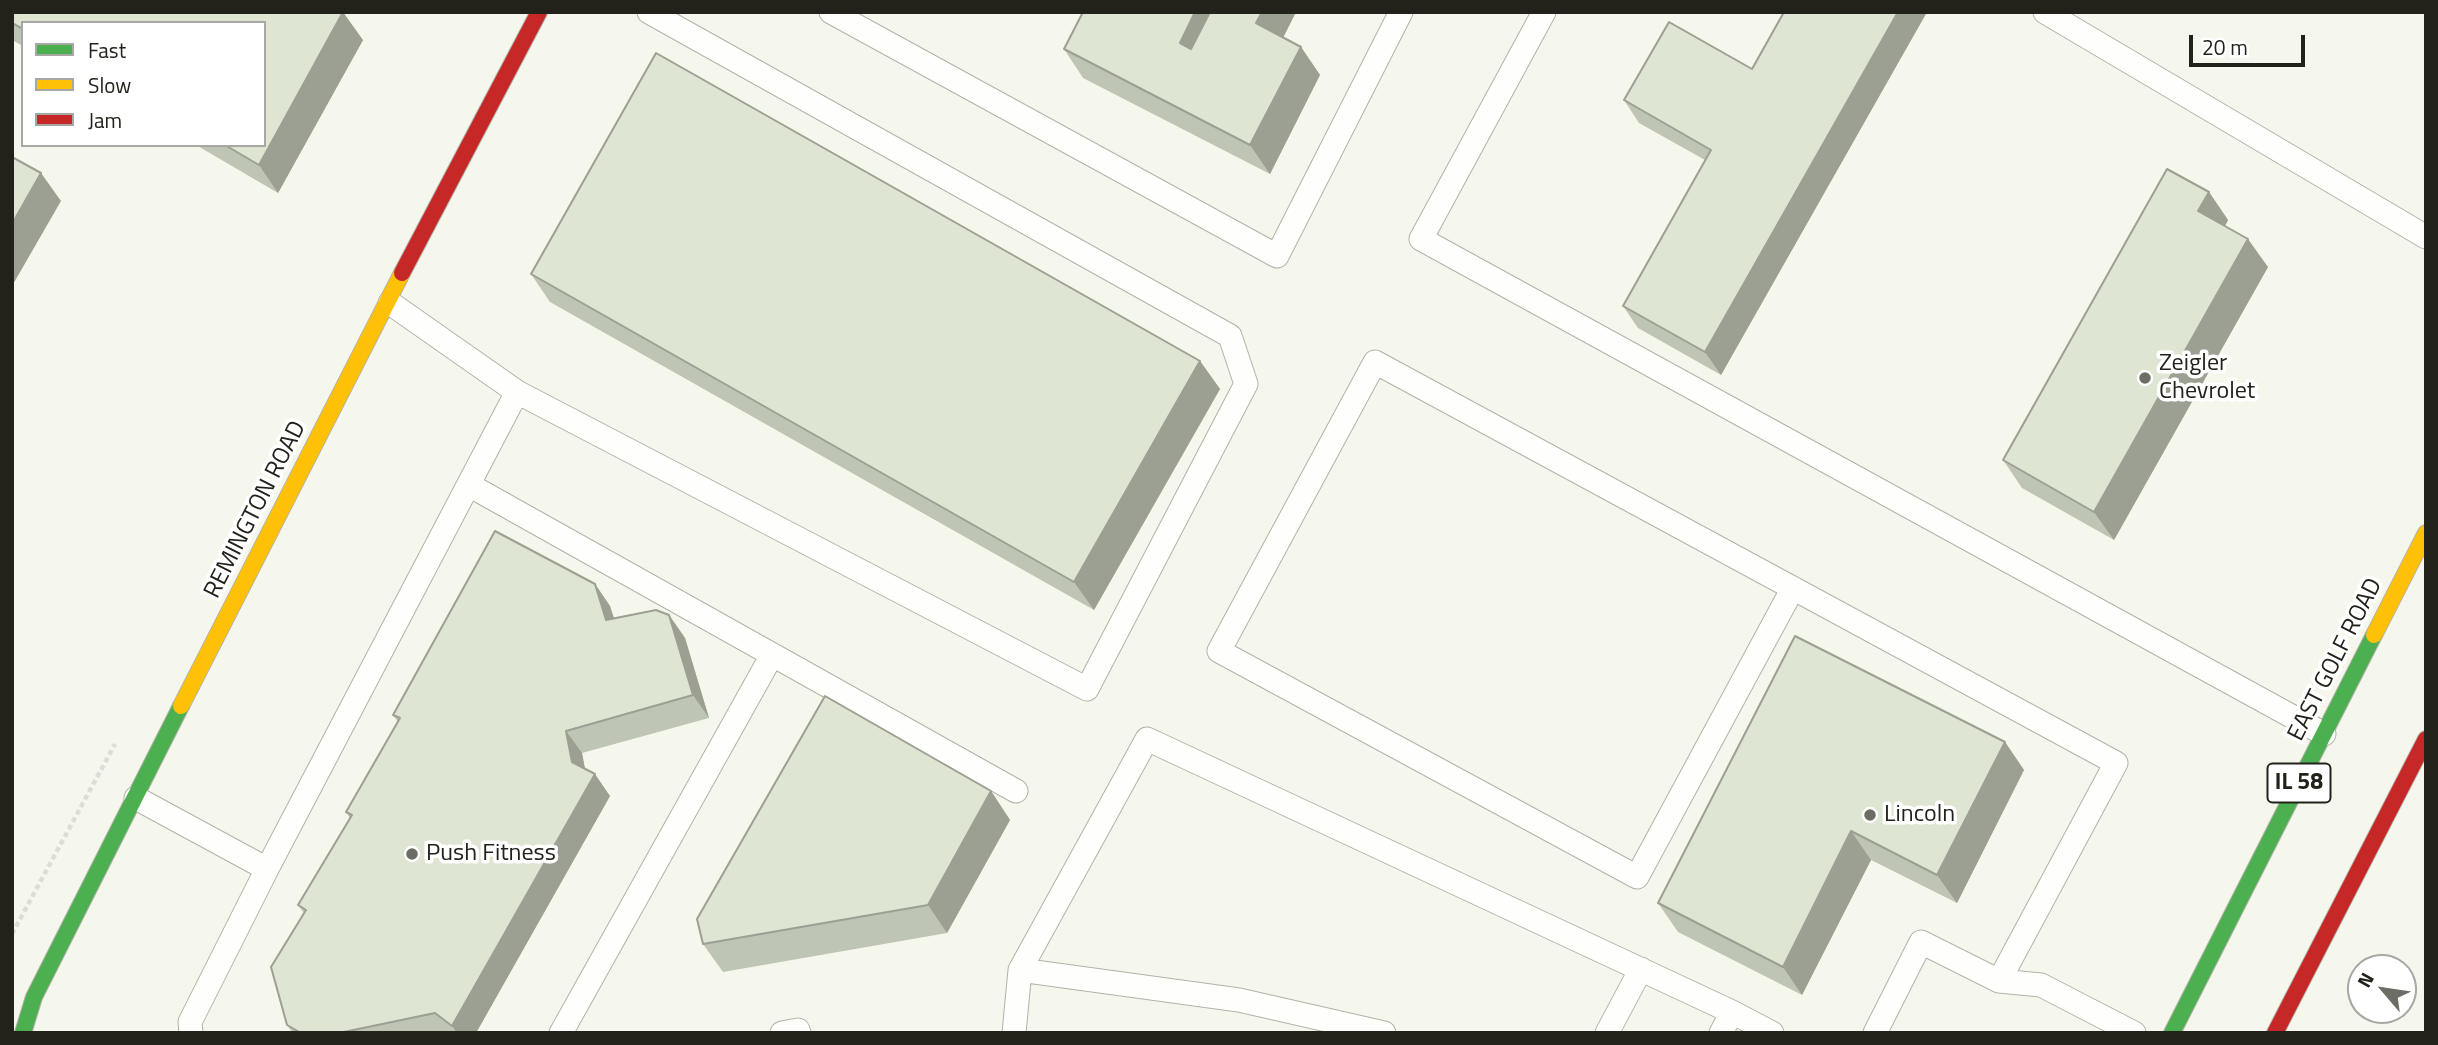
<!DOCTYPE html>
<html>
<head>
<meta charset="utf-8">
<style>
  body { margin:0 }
  #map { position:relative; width:2438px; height:1045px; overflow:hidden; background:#f6f7ec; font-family:"Titillium Web",sans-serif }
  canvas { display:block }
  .frame { position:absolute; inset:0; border:14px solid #22221b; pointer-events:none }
  .legend { position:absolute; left:21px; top:21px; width:245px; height:126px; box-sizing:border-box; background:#fff; border:2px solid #a7a7a4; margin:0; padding:9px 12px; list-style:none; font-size:21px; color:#22221b }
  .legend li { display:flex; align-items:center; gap:14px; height:35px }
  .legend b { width:35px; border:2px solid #a7a7a4 }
  .north { position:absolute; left:2347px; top:954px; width:70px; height:70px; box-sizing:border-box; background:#fff; border:2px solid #a7a7a4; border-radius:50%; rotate:299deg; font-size:19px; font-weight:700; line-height:28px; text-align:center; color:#22221b }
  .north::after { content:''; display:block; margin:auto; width:24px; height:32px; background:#6c6d64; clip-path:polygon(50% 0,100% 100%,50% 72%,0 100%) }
  .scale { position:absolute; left:2189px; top:35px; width:116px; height:32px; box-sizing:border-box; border:4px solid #22221b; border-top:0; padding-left:9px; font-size:21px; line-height:24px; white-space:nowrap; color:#22221b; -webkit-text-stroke:5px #fff; paint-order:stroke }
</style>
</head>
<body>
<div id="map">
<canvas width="2438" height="1045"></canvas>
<div class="frame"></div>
<ul class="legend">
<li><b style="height:9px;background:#4caf50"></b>Fast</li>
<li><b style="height:9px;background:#ffc107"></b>Slow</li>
<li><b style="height:9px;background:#c62828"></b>Jam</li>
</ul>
<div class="north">N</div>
<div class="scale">20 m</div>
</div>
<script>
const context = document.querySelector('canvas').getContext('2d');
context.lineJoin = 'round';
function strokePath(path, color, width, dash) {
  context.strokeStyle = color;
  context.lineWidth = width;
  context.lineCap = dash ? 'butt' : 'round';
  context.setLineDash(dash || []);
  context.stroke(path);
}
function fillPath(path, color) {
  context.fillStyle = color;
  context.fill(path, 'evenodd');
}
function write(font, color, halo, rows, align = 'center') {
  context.font = font + ' "Titillium Web",sans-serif';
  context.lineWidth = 7;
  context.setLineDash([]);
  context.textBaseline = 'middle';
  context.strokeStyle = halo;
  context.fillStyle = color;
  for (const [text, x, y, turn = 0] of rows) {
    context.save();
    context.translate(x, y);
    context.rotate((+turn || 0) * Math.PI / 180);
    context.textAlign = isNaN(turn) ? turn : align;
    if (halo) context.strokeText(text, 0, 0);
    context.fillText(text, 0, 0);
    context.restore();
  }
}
const lane = new Path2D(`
  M 831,12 L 1277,256 L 1401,12
  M 1544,12 L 1421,239 L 2324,734
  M 2045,12 L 2426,237
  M 390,303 L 517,392 L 1087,689 L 1246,384 L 1230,336 L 649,12
  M 469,485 L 1016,791
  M 1793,588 L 1637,877 L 1219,651 L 1375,362 L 2116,763 L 1999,981
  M 136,798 L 267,869 L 190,1022 L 191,1033
  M 267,869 L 517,392
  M 1020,970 L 1239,1000 L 1384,1033
  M 561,1033 L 772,655
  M 782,1033 L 798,1030 L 799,1033
  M 1014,1033 L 1020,970 L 1147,739 L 1732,1012
  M 1607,1033 L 1641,969
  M 1721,1033 L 1732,1012 L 1772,1033
  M 1875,1033 L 1921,942 L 1999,981 L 2041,985 L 2134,1033`);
const fast = new Path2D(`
  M 23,1033 L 34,997 L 181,706
  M 2172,1033 L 2374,635`);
const slow = new Path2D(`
  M 2374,635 L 2426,533
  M 181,706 L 402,273`);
const jam = new Path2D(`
  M 402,273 L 539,12
  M 2275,1033 L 2426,739`);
strokePath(lane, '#b2b2aa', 25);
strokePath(fast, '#b2b2aa', 18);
strokePath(slow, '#b2b2aa', 18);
strokePath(jam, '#b2b2aa', 18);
strokePath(new Path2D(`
  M 12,934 L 115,744`), '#dcdcd8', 4.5, [5, 3.5]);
strokePath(lane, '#fefefc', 23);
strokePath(fast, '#4caf50', 16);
strokePath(slow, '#ffc107', 16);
strokePath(jam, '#c62828', 16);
fillPath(new Path2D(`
  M 12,12 L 363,40 L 278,193 L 196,145 L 264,145 L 23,23 L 23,46 L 12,40 Z
  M 1083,12 L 1296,12 L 1283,37 L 1301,47 L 1320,75 L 1270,174 L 1083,78 L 1064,49 Z
  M 1784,12 L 1927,12 L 1721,375 L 1638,328 L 1623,306 L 1705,160 L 1639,123 L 1624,100 L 1752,69 Z
  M 2209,192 L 2228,220 L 2225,226 L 2268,267 L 2114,540 L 2022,488 L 2003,460 Z
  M 531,274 L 1200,361 L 1220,389 L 1094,610 L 550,302 Z
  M 595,584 L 610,606 L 614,619 L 669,615 L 685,638 L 709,718 L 582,753 L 585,769 L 610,796 L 476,1033 L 293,1033 L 287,1025 L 304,913 L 298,905 L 350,818 L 346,812 L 398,722 L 393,715 Z
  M 2005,742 L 2024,770 L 1957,903 L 1871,860 L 1802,995 L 1678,932 L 1658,903 Z
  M 991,791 L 1010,820 L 947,933 L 723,972 L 703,944 Z`), '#bfc5b5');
fillPath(new Path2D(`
  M 343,12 L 363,40 L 278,193 L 259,165 Z
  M 1195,12 L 1216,12 L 1199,72 L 1180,43 Z
  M 1262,12 L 1296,12 L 1276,52 L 1256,23 Z
  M 1898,12 L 1927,12 L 1721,375 L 1705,352 Z
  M 1301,47 L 1320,75 L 1270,174 L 1250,145 Z
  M 41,173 L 61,201 L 12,286 L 12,224 Z
  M 2209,192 L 2228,220 L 2218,239 L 2198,211 Z
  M 2248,239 L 2268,267 L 2114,540 L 2094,512 Z
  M 1200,361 L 1220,389 L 1094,610 L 1074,582 Z
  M 595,584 L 610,606 L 622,643 L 606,620 Z
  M 669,615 L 685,638 L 709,718 L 693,695 Z
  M 566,731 L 582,753 L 588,785 L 572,762 Z
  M 2005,742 L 2024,770 L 1957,903 L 1937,875 Z
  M 595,774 L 610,796 L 476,1033 L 457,1033 L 452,1026 Z
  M 991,791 L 1010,820 L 947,933 L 928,905 Z
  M 1851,831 L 1871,860 L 1802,995 L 1783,967 Z`), '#9ba093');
const building = new Path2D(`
  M 12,12 L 343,12 L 259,165 L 225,145 L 264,145 L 264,23 L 23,23 L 23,29 L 12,23 Z
  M 1083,12 L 1195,12 L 1180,43 L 1191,49 L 1210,12 L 1262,12 L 1256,23 L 1301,47 L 1250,145 L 1064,49 Z
  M 1784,12 L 1898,12 L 1705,352 L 1623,306 L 1711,150 L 1624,100 L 1669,22 L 1752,69 Z
  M 656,53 L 1200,361 L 1074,582 L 531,274 Z
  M 12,157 L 41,173 L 12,224 Z
  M 2167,169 L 2209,192 L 2198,211 L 2248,239 L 2094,512 L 2003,460 Z
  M 495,531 L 595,584 L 606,620 L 656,610 L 669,615 L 693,695 L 566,731 L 572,762 L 595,774 L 452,1026 L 435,1013 L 339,1033 L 301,1033 L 287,1025 L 271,967 L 306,910 L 298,905 L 352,815 L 346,812 L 400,718 L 393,715 Z
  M 1795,636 L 2005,742 L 1937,875 L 1851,831 L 1783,967 L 1658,903 Z
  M 825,696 L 991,791 L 928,905 L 703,944 L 697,919 Z`);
fillPath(building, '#dee5d2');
strokePath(building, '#9ba093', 2);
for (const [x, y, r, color] of [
  [2145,378,7,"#6c6d64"],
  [1870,815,7,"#6c6d64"],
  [412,854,7,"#6c6d64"]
]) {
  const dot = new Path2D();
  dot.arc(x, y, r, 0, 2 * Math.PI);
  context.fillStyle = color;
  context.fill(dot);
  strokePath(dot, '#fff', 2.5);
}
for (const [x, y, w] of [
  [2299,783,63]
]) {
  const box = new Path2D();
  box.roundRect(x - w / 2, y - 19.5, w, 39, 5);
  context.fillStyle = '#fff';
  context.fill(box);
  strokePath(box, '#22221b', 2);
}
write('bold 23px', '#22221b', null, [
  ["IL 58",2299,783]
]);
write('24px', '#22221b', '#fff', [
  ["Zeigler",2159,364],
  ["Chevrolet",2159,392],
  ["Lincoln",1884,815],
  ["Push Fitness",426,854]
], 'left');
write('24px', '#22221b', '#fff', [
  ["REMINGTON ROAD",256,510,-63],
  ["EAST GOLF ROAD",2336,660,-63]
]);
</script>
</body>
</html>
